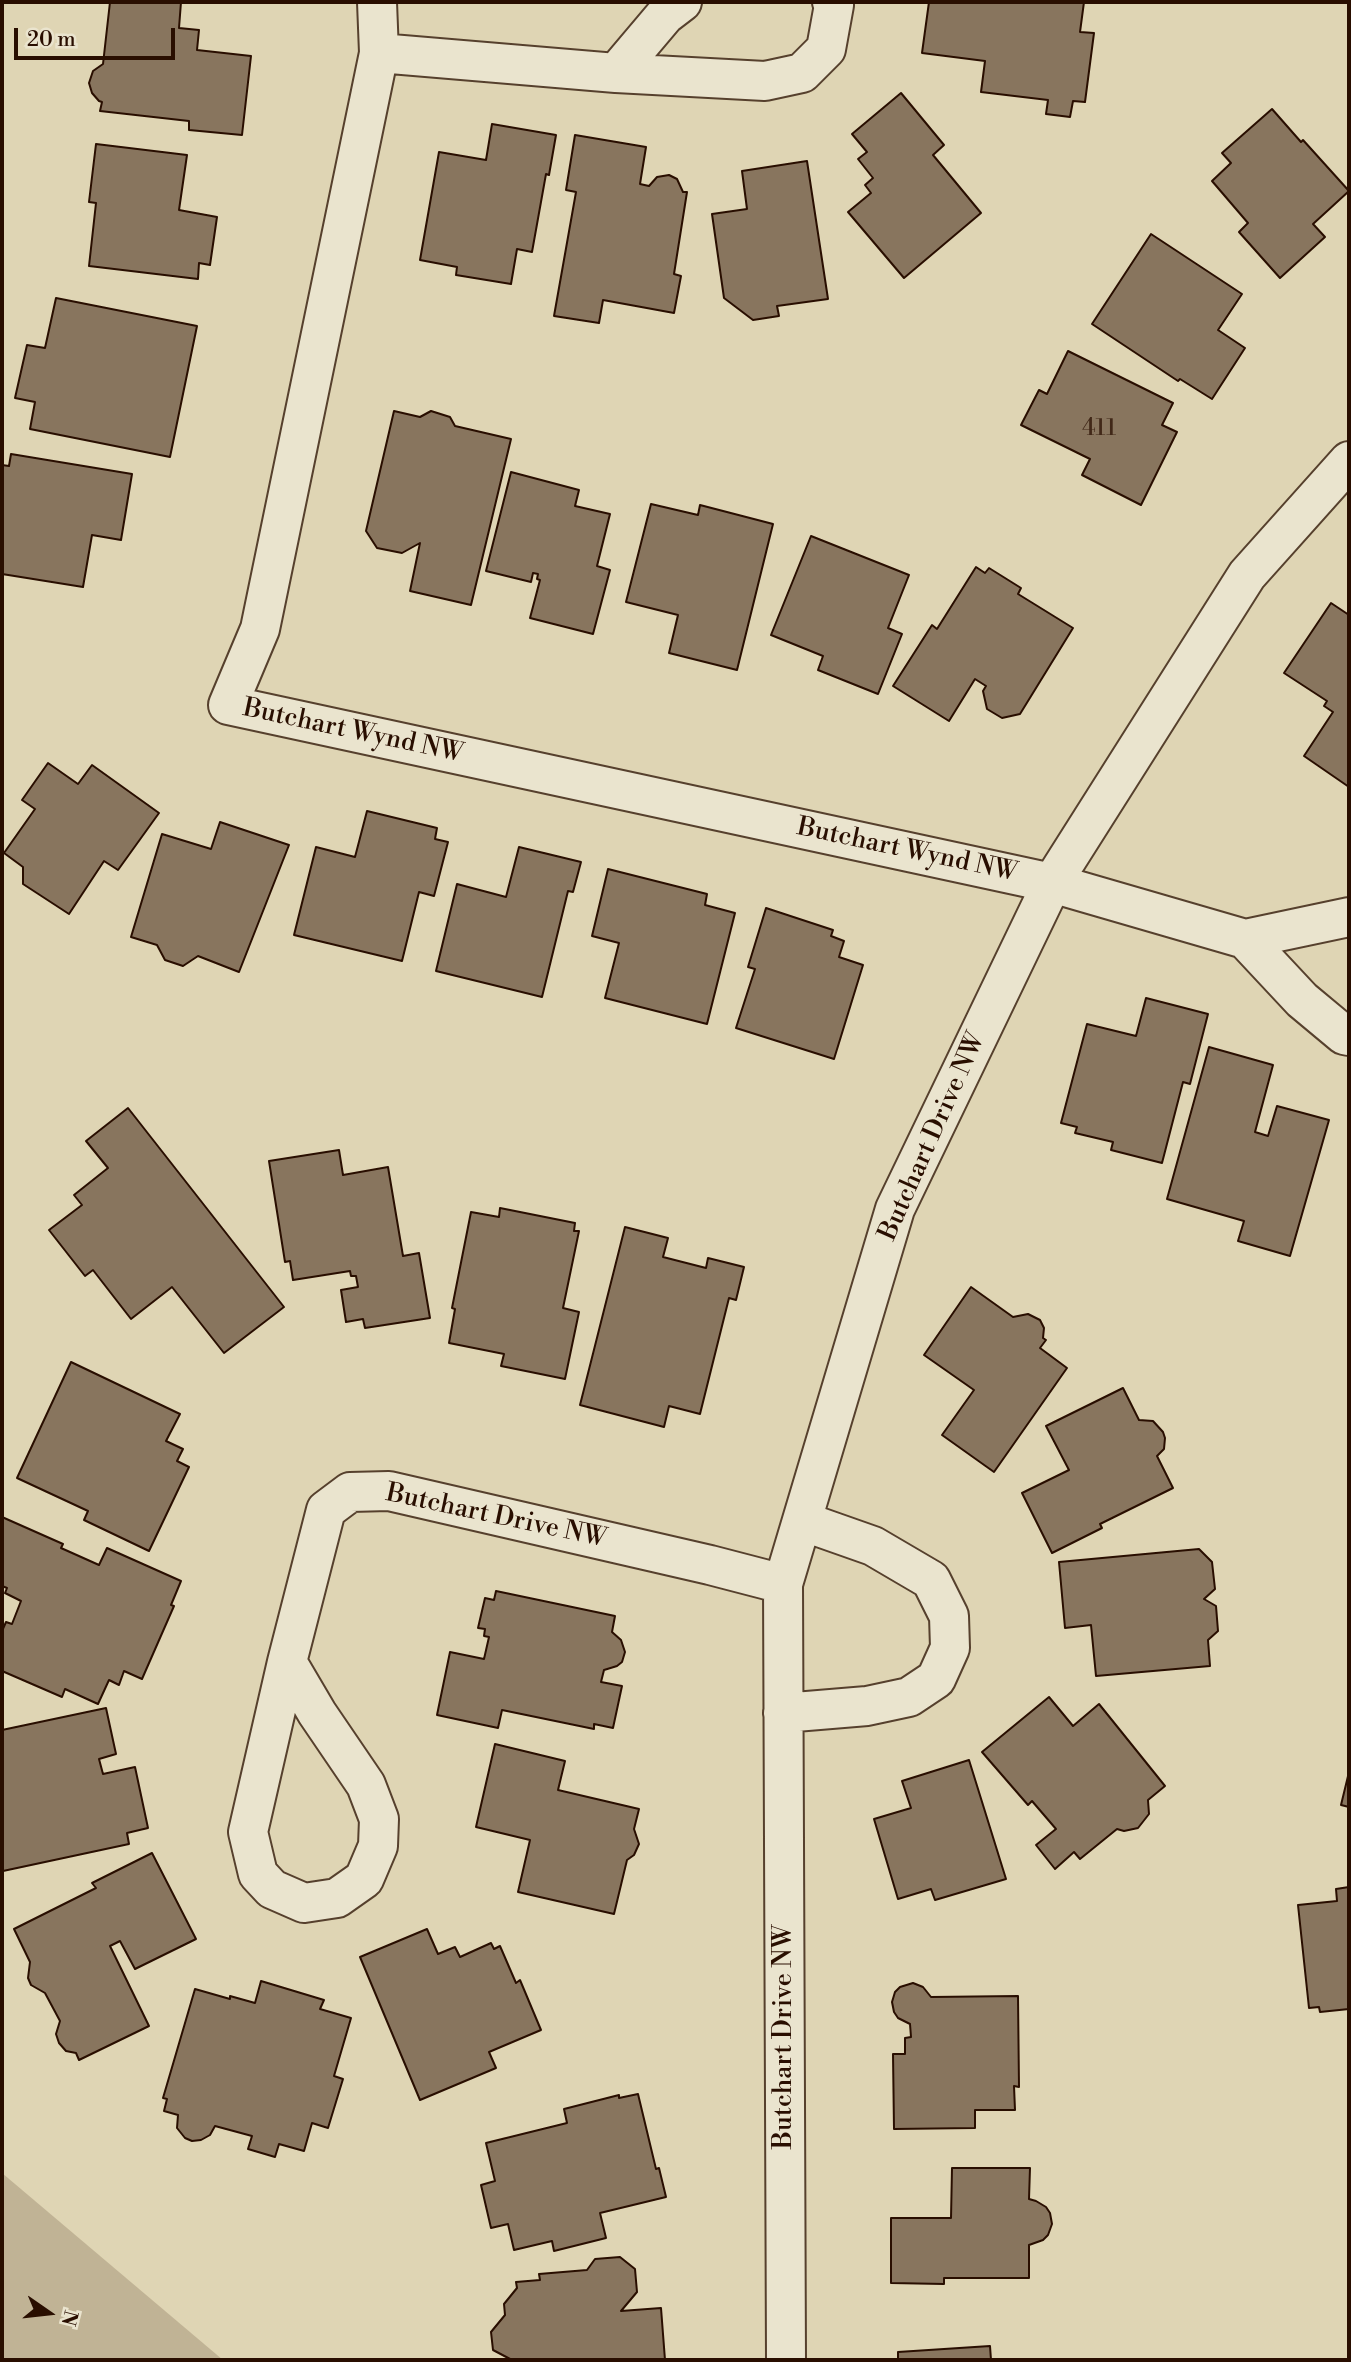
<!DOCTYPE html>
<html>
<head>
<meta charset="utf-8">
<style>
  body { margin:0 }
  #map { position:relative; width:1351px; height:2362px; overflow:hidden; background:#dfd5b4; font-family:"Libre Bodoni",serif }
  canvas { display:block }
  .frame { position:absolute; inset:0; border:4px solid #290e00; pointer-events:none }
  .north { position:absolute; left:14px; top:2278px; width:70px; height:70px; -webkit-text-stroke:5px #eae4ce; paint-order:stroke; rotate:104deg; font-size:19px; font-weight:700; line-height:28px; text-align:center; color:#290e00 }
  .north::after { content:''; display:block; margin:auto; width:24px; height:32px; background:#290e00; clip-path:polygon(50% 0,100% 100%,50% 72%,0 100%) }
  .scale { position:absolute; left:14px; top:28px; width:161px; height:32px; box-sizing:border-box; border:4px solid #290e00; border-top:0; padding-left:9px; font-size:21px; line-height:24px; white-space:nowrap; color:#290e00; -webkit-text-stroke:5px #eae4ce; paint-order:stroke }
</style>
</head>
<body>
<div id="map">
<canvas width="1351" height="2362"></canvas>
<div class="frame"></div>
<div class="north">N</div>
<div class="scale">20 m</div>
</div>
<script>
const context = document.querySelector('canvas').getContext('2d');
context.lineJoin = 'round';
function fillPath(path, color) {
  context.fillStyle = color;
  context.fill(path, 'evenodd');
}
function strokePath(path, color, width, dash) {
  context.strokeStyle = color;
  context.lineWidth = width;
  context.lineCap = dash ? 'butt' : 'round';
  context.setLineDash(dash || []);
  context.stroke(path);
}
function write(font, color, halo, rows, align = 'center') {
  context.font = font + ' "Libre Bodoni",serif';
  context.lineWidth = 7;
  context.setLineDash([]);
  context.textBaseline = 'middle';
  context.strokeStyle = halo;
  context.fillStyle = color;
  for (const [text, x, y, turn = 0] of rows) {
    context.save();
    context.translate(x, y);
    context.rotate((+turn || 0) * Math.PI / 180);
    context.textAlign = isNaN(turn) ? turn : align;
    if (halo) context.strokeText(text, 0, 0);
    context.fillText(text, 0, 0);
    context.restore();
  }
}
fillPath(new Path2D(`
  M 2,2173 L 223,2360 L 2,2360 Z`), '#c0b395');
const building = new Path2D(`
  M 110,2 L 181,2 L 179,28 L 199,30 L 197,50 L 251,56 L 242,135 L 189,130 L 189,121 L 100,111 L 102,102 L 99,101 L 92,93 L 89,83 L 93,71 L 103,64 Z
  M 929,2 L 1084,2 L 1080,32 L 1094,33 L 1085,102 L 1073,101 L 1070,117 L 1046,114 L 1048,100 L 981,92 L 985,61 L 922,53 Z
  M 901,93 L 944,145 L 933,155 L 981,213 L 904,278 L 848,212 L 871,193 L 865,185 L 873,178 L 858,159 L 867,152 L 852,134 Z
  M 1272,109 L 1301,142 L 1303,140 L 1349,191 L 1313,224 L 1325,237 L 1280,278 L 1239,232 L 1248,223 L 1212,181 L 1231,163 L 1222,153 Z
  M 492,124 L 556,135 L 549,175 L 546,174 L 532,252 L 517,249 L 511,284 L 456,275 L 457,267 L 420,260 L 439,152 L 486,160 Z
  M 575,135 L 646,147 L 640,184 L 649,186 L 657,177 L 669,175 L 677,179 L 683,192 L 687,192 L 674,274 L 681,276 L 674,313 L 603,300 L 599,323 L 554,316 L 576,192 L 566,190 Z
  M 96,144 L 187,155 L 179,210 L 217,217 L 210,265 L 199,263 L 198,279 L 89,266 L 96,203 L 89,202 Z
  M 807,161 L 828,299 L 777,306 L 779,316 L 753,320 L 724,298 L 712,214 L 747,209 L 742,171 Z
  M 1151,234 L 1242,294 L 1218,330 L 1245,348 L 1212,399 L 1180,379 L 1178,381 L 1092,324 Z
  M 56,298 L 197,326 L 170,457 L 30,429 L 35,402 L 15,398 L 27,345 L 45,348 Z
  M 1068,351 L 1173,403 L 1162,425 L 1177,432 L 1141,505 L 1082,475 L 1090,459 L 1021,425 L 1039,390 L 1047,394 Z
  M 394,411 L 420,417 L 431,411 L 450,417 L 455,426 L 511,439 L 471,605 L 410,591 L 420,543 L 402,553 L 377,548 L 366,531 Z
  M 11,454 L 132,474 L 121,540 L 92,535 L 83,587 L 2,574 L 2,465 L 9,466 Z
  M 511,472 L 579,490 L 575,506 L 610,514 L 597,566 L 610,570 L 593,634 L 530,618 L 540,580 L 537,579 L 538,574 L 533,573 L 531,582 L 486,571 Z
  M 651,504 L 698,515 L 700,505 L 773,524 L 737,670 L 669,653 L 678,615 L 626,602 Z
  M 811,536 L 909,575 L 888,628 L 902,634 L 878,694 L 818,670 L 823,656 L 771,635 Z
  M 976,567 L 985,573 L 989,568 L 1021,588 L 1018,594 L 1073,628 L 1020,714 L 1002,718 L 987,709 L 983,691 L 986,686 L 975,679 L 949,721 L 893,686 L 932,625 L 937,629 Z
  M 1331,603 L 1349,615 L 1349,787 L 1304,756 L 1333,712 L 1324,706 L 1327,701 L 1284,673 Z
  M 48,763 L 78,784 L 92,765 L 159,813 L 118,870 L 104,861 L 69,914 L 23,884 L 23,867 L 4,853 L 35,809 L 22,800 Z
  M 367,811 L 437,828 L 435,839 L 448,842 L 434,896 L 419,892 L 402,961 L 294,935 L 316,847 L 355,857 Z
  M 220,822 L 289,845 L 239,972 L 198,956 L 183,966 L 165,960 L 157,945 L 131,937 L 162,834 L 211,849 Z
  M 519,847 L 581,862 L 573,892 L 568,891 L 542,997 L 436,971 L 457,884 L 506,897 Z
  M 608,869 L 707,894 L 705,905 L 735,913 L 707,1024 L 605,998 L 619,943 L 592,936 Z
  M 766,908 L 833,930 L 831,936 L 844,941 L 839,957 L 863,965 L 834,1059 L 736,1028 L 755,969 L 748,967 Z
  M 1146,998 L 1208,1014 L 1190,1084 L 1183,1082 L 1162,1163 L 1111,1150 L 1113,1142 L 1075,1133 L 1077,1127 L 1061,1123 L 1087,1024 L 1136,1036 Z
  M 1209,1047 L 1273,1065 L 1255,1132 L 1268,1136 L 1277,1106 L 1329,1120 L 1290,1256 L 1238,1241 L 1244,1221 L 1167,1199 Z
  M 128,1108 L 284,1307 L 224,1353 L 172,1287 L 131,1319 L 93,1270 L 85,1276 L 49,1230 L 82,1205 L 74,1195 L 108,1168 L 86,1141 Z
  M 339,1150 L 343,1175 L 388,1167 L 403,1256 L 419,1253 L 430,1318 L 365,1328 L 363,1319 L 346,1322 L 341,1290 L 358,1287 L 356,1276 L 351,1276 L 350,1271 L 293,1280 L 290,1261 L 285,1262 L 269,1161 Z
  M 500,1208 L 575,1223 L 574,1231 L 579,1231 L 563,1308 L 579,1312 L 565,1379 L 501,1366 L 504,1354 L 449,1343 L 455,1309 L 452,1308 L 471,1212 L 499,1217 Z
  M 625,1227 L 668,1238 L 663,1257 L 706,1268 L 708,1258 L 744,1267 L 736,1300 L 729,1298 L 700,1414 L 669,1406 L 664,1427 L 580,1405 Z
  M 971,1287 L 1013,1317 L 1028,1314 L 1040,1320 L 1044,1328 L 1043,1338 L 1046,1340 L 1040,1348 L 1067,1368 L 994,1472 L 942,1435 L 974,1390 L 924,1355 Z
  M 71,1362 L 180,1414 L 166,1441 L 183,1449 L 177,1461 L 189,1467 L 149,1551 L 84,1520 L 88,1511 L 17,1478 Z
  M 1123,1388 L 1139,1420 L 1153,1421 L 1163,1432 L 1165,1438 L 1164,1449 L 1157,1456 L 1173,1488 L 1100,1524 L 1102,1528 L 1052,1553 L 1022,1493 L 1069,1470 L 1046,1426 Z
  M 2,1517 L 63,1544 L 61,1548 L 99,1565 L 107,1548 L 181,1581 L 171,1605 L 174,1606 L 142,1679 L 124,1671 L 119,1685 L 109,1680 L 98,1704 L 65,1689 L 62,1697 L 2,1671 L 2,1631 L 6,1622 L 12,1624 L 21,1601 L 5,1593 L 7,1588 L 2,1586 Z
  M 1199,1549 L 1212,1562 L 1215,1589 L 1204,1599 L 1216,1606 L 1218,1631 L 1208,1640 L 1210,1666 L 1096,1676 L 1091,1625 L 1065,1628 L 1059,1562 Z
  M 496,1591 L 615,1616 L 612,1632 L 621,1640 L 625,1652 L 622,1662 L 617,1666 L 604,1670 L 601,1682 L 622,1686 L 613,1728 L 594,1724 L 594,1729 L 502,1710 L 498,1728 L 437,1715 L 450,1652 L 484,1659 L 489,1637 L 484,1636 L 485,1629 L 478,1628 L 485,1598 L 494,1600 Z
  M 1049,1697 L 1073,1726 L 1099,1704 L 1165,1786 L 1148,1800 L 1149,1814 L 1138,1828 L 1124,1831 L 1117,1829 L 1080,1859 L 1074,1852 L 1055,1869 L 1036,1845 L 1056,1829 L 1032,1801 L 1028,1805 L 982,1752 Z
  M 106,1708 L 116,1754 L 99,1759 L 103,1774 L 135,1767 L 148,1828 L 127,1833 L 129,1844 L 3,1871 L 2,1730 Z
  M 495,1744 L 565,1761 L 558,1790 L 639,1809 L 634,1829 L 639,1844 L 634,1855 L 627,1860 L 614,1914 L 518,1892 L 530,1840 L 476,1827 Z
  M 969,1760 L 1006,1879 L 935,1900 L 931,1889 L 898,1899 L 874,1819 L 911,1808 L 902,1781 Z
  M 1349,1772 L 1349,1807 L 1341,1805 Z
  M 152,1853 L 196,1939 L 135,1969 L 120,1941 L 110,1946 L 149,2026 L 79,2060 L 76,2053 L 66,2051 L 59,2043 L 56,2034 L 60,2021 L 45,1993 L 31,1985 L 28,1978 L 30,1962 L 14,1929 L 96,1888 L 92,1883 Z
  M 1349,1887 L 1349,2009 L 1320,2012 L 1319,2007 L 1309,2008 L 1298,1905 L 1337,1901 L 1336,1889 Z
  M 427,1929 L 438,1954 L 455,1947 L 460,1957 L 491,1943 L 494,1949 L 500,1946 L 516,1983 L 520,1980 L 541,2030 L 489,2052 L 496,2068 L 420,2100 L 360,1957 Z
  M 261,1981 L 324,2000 L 320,2009 L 351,2018 L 334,2076 L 343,2079 L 328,2128 L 312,2123 L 304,2151 L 279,2144 L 275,2157 L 248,2149 L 252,2136 L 215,2126 L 210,2135 L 201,2140 L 192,2141 L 185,2138 L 177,2128 L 178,2115 L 164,2111 L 167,2099 L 163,2098 L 195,1989 L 230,1999 L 230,1996 L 255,2003 Z
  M 913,1983 L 923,1987 L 931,1997 L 1018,1996 L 1019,2087 L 1014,2086 L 1015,2110 L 975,2110 L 975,2128 L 894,2129 L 893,2054 L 905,2054 L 905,2038 L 911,2037 L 910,2024 L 898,2018 L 894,2012 L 892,2002 L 895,1992 L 900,1987 Z
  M 638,2094 L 656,2169 L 659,2168 L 666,2197 L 600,2213 L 606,2238 L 554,2251 L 552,2241 L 514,2250 L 508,2224 L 491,2228 L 481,2185 L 495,2181 L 486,2143 L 567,2123 L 564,2109 L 619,2095 L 619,2098 Z
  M 952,2168 L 1030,2168 L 1029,2199 L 1036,2201 L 1046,2207 L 1050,2213 L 1052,2224 L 1048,2235 L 1043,2240 L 1029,2245 L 1029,2278 L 944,2278 L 944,2284 L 891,2283 L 891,2218 L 951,2218 Z
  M 620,2257 L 635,2269 L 637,2292 L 621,2311 L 661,2308 L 665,2360 L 512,2360 L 493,2350 L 491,2332 L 505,2315 L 504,2304 L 517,2288 L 516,2282 L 540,2280 L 539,2274 L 587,2270 L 595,2259 Z
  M 990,2346 L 991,2360 L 898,2360 L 898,2352 Z`);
fillPath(building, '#88755e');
strokePath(building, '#290e00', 2);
const minor = new Path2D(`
  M 377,2 L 379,53 L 260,629 L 228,705 L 1052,883 L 1245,939 L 1349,917
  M 379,53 L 616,73 L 765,81 L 802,73 L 826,49 L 834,5 L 832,2
  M 616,73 L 665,15 L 682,2
  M 1245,939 L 1302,1000 L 1344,1035 L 1349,1036
  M 287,1662 L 317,1713 L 366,1785 L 379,1819 L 378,1846 L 364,1879 L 337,1898 L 304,1903 L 272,1889 L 258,1874 L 248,1832 L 287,1662 L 326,1510 L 350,1492 L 389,1491 L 710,1565 L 783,1584
  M 783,1713 L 867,1706 L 909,1697 L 936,1679 L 950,1648 L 949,1616 L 931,1580 L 873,1546 L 802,1521
  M 786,2360 L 783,1584 L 895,1209 L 1052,883 L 1247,575 L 1349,461`);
strokePath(minor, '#56402d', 42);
strokePath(minor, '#eae4ce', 38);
write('23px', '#412818', null, [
  ["411",1099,429]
]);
write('26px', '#290e00', '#eae4ce', [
  ["Butchart Wynd NW",353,732,12],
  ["Butchart Wynd NW",907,851,12],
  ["Butchart Drive NW",933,1137,-66],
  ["Butchart Drive NW",496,1517,12],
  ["Butchart Drive NW",785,2037,-90]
]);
</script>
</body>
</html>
